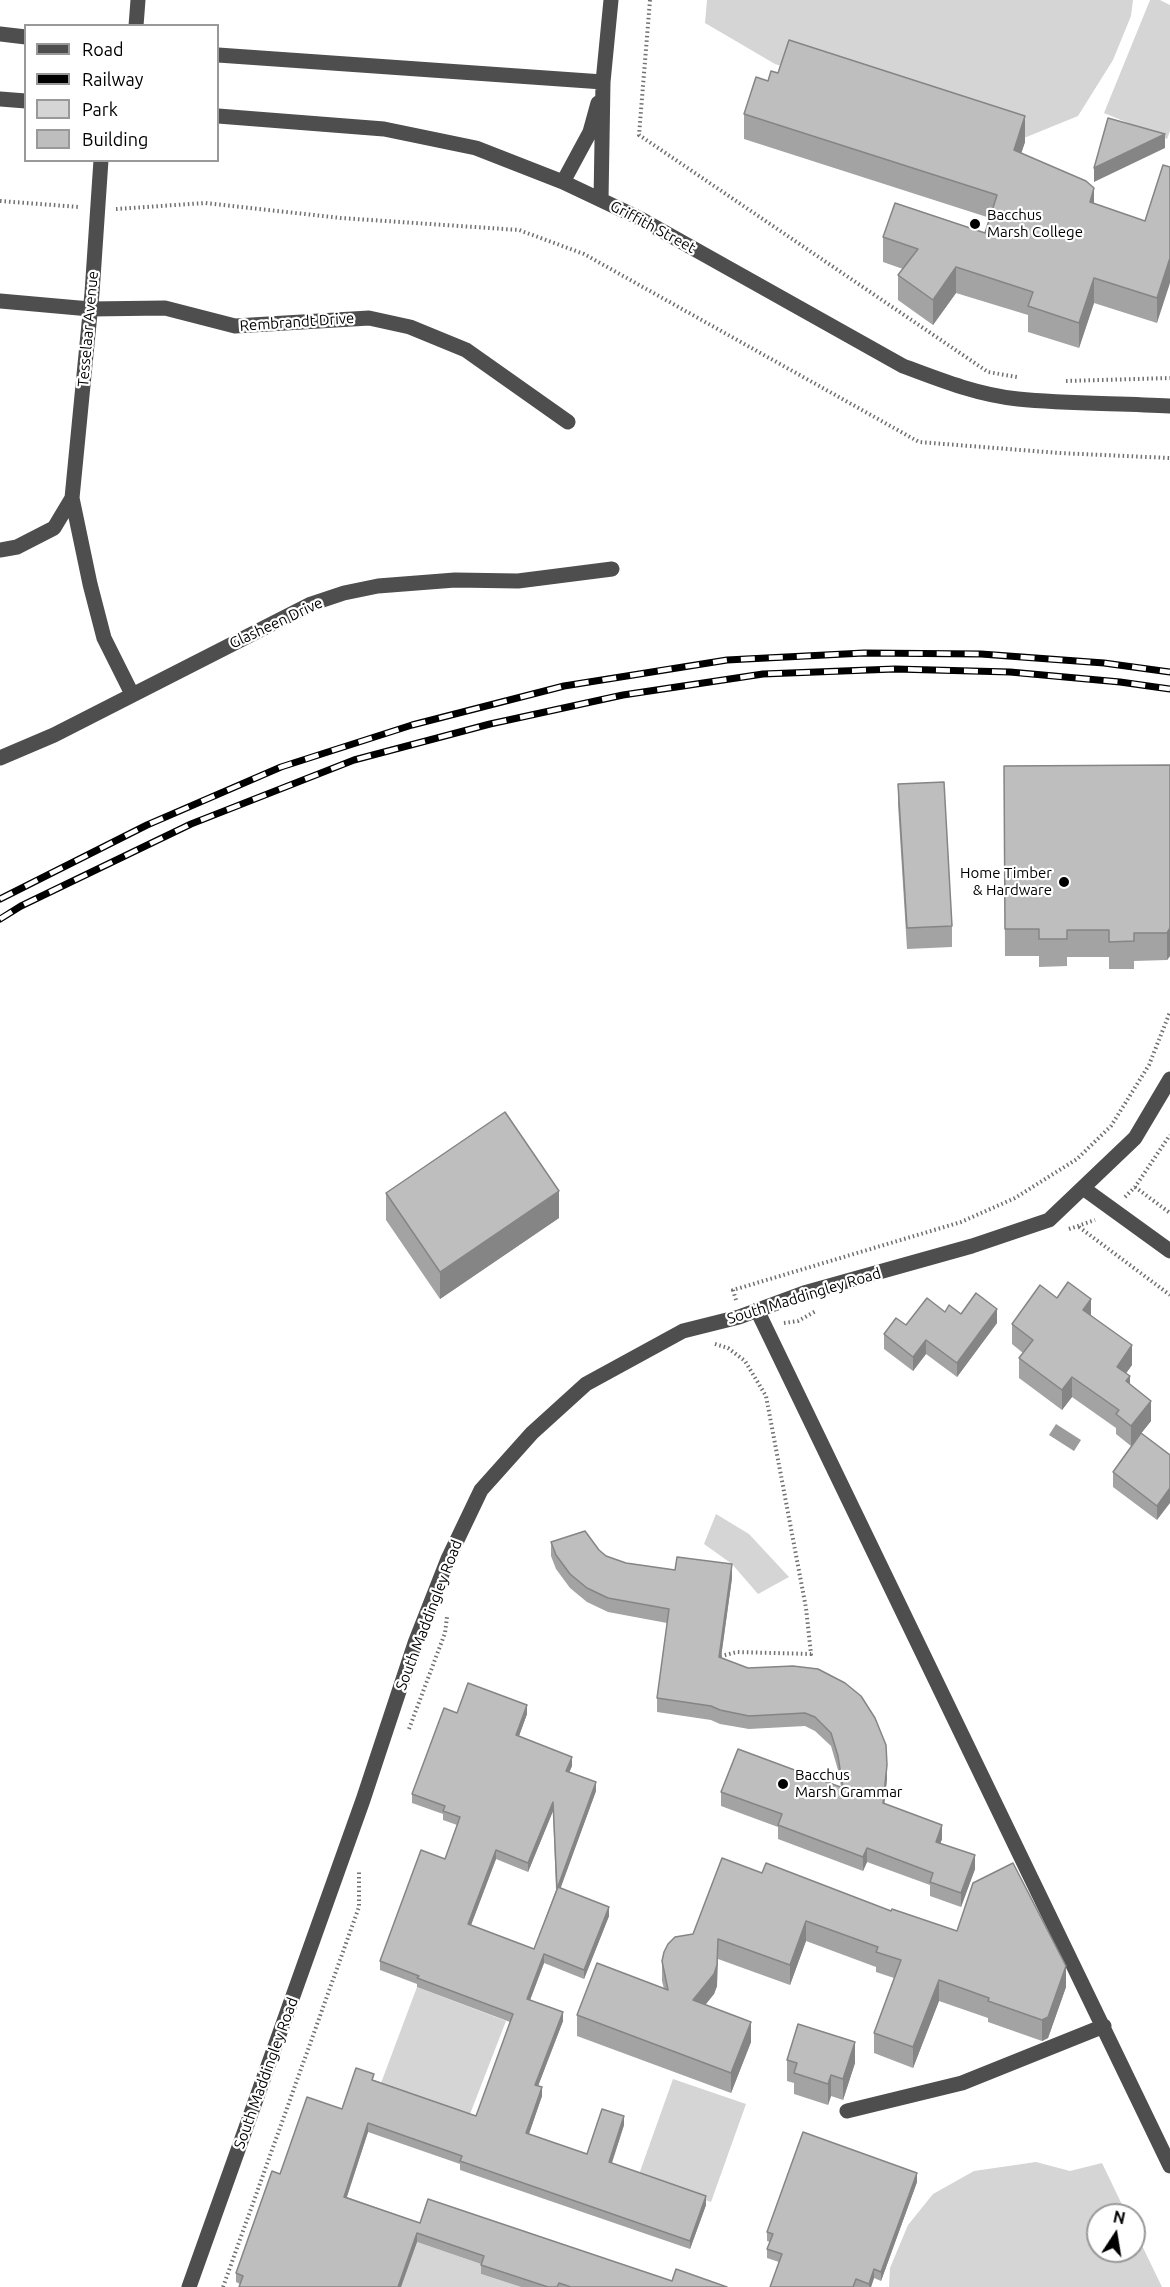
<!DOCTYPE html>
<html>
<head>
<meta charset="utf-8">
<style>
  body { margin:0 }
  #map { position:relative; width:1170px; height:2287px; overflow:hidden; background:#fff; font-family:Ubuntu,sans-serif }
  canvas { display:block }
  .legend { position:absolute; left:24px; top:24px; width:195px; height:138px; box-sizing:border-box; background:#fff; border:2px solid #999; margin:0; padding:8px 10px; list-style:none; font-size:18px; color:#000 }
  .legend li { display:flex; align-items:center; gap:12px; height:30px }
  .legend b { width:30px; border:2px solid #999 }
  .north { position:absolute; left:1086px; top:2203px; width:60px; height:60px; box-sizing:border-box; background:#fff; border:2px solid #999; border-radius:50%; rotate:12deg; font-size:16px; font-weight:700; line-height:24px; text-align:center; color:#000 }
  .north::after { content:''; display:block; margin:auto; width:21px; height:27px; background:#000; clip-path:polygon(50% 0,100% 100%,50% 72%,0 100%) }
</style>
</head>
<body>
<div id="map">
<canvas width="1170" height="2287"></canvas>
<ul class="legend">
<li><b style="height:8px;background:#4e4e4e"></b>Road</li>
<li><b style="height:8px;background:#000"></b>Railway</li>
<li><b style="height:16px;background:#d5d5d5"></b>Park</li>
<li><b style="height:16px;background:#bebebe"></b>Building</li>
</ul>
<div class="north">N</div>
</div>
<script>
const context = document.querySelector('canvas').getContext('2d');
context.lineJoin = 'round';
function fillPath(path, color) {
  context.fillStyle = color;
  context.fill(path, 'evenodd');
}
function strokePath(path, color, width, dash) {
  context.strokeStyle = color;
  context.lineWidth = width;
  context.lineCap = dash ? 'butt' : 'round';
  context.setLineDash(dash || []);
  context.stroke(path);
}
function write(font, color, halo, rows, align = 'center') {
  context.font = font + ' Ubuntu,sans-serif';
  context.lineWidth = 4.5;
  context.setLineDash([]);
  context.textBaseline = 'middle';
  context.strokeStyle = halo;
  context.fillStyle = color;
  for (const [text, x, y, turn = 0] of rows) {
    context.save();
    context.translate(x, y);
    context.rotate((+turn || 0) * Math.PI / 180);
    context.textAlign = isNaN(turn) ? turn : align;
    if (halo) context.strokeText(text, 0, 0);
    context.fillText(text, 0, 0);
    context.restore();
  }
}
fillPath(new Path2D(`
  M 707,0 L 1133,0 L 1131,16 L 1113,60 L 1078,116 L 1024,138 L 775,64 L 705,23 Z
  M 1150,0 L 1160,0 L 1170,5 L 1170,131 L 1167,139 L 1104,113 Z
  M 716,1514 L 749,1534 L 789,1577 L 758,1594 L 732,1564 L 704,1544 Z
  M 417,1987 L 506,2021 L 467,2122 L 378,2091 Z
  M 673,2079 L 746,2104 L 711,2202 L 638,2177 Z
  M 1036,2162 L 1070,2171 L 1102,2163 L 1127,2215 L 1098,2215 L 1098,2251 L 1134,2251 L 1134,2229 L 1162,2287 L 889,2287 L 890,2268 L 908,2225 L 933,2194 L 974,2171 Z
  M 417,2242 L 484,2265 L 481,2274 L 521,2287 L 401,2287 Z`), '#d5d5d5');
fillPath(new Path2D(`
  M 1056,1424 L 1081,1440 L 1074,1451 L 1049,1435 Z`), '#9c9c9c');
strokePath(new Path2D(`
  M 650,0 L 639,135 L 988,372 L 1017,377
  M 0,201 L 79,207
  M 116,209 L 205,203 L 341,218 L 519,230 L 584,254 L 919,442 L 1059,453 L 1170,458
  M 1066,381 L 1170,378
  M 1135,1187 L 1170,1213
  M 1125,1197 L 1135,1187 L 1170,1135
  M 1079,1227 L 1170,1295
  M 1069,1229 L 1095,1220
  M 736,1300 L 733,1290 L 961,1222 L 1015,1198 L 1077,1159 L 1111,1126 L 1149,1065 L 1170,1012
  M 784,1323 L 798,1321 L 816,1311
  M 715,1344 L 728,1348 L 745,1361 L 766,1396 L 806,1608 L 811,1654 L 737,1652 L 721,1656
  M 409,1729 L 445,1633 L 447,1617
  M 223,2287 L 359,1907 L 359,1872`), '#707070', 4, [1.5, 3]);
strokePath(new Path2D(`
  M 136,26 L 138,0
  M 0,34 L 26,37
  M 218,55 L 603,82
  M 0,99 L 26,101
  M 218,116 L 384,129 L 476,148 L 563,182 L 639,218 L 903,366 C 940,380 978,395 1018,399 C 1068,404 1120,403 1170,406
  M 563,182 L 590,132 L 598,103
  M 601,200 L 603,82 L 611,0
  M 0,301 L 90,309 L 165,308 L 235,326 L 369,318 L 410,327 L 466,350 L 568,422
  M 72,498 L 90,584 L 104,638 L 132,694
  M 0,550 L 17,547 L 54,528 L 72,498 L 92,293 L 101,160
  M 0,758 L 54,735 L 311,604 L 344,593 L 378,586 L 455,580 L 518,581 L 612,569
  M 1083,1188 L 1170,1251
  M 757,1310 L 1170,2166
  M 847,2111 L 962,2083 L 1104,2026
  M 189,2287 L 363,1800 L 415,1643 L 448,1559 L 481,1490 L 532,1433 L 586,1384 L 683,1331 L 739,1317 L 804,1293 L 972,1246 L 1049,1220 L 1135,1138 L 1170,1079`), '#4e4e4e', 15);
const rail = new Path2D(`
  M 0,899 L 147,825 L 281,767 L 412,725 L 564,686 L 727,660 L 864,653 L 981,654 L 1104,663 L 1170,672
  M 0,919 L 21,906 L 191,824 L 354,760 L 490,724 L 623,695 L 763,674 L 895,669 L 1010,672 L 1120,682 L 1170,689`);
strokePath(rail, '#000', 7);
strokePath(rail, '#fff', 4.5, [14]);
fillPath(new Path2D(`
  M 768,81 L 1025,142 L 1021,153 L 1094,204 L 1145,221 L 1163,165 L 1157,323 L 1094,303 L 1079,348 L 1028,332 L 1028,315 L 956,293 L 933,325 L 898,300 L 898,275 L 903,269 L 883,262 L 883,237 L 985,233 L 990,218 L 744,139 L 744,114 Z
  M 1170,765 L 1170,956 L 1167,960 L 1134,961 L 1134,969 L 1109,969 L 1109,957 L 1067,957 L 1067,966 L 1039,967 L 1039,956 L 1005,956 L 1004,766 Z
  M 898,784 L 952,926 L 952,947 L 907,949 L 898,805 Z
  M 386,1193 L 559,1218 L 440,1299 L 386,1220 Z
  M 1057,1298 L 1091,1315 L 1132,1365 L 1126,1373 L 1130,1385 L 1151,1421 L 1131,1446 L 1116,1434 L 1116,1428 L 1072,1397 L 1062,1410 L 1019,1378 L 1019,1358 L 1023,1353 L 1012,1344 L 1012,1324 Z
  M 945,1312 L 961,1314 L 997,1323 L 957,1377 L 926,1354 L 913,1371 L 884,1349 L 884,1334 L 906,1325 Z
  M 1170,1455 L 1157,1520 L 1113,1487 L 1113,1472 Z
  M 551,1542 L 599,1550 L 606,1556 L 626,1563 L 732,1578 L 721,1658 L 748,1668 L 793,1666 L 887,1779 L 884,1803 L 942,1839 L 940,1843 L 975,1869 L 961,1907 L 930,1896 L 930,1885 L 867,1862 L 863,1871 L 778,1839 L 778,1827 L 721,1806 L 721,1792 L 841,1787 L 838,1770 L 831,1746 L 815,1731 L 805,1726 L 749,1729 L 720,1724 L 711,1720 L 657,1712 L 657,1698 L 667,1623 L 608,1612 L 587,1602 L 570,1588 L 556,1569 L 551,1556 Z
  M 457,1713 L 527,1714 L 519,1736 L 572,1766 L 569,1772 L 596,1791 L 560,1888 L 609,1916 L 584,1979 L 544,1963 L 530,2000 L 563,2021 L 538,2086 L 542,2096 L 529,2134 L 587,2154 L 624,2125 L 612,2163 L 706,2205 L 690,2249 L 460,2170 L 460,2164 L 368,2132 L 347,2197 L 420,2223 L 672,2281 L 727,2287 L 521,2287 L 481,2274 L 481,2264 L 417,2242 L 401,2287 L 239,2287 L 240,2284 L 236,2282 L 236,2273 L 280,2174 L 342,2109 L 374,2080 L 476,2116 L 510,2022 L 417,1987 L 417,1984 L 380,1970 L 380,1961 L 445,1859 L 457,1825 L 443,1820 L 443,1814 L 412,1803 L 412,1794 ZM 553,1811 L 556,1890 L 534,1949 L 471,1925 L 496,1859 L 528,1872 Z
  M 762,1873 L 957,1931 L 1066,1987 L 1048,2038 L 1042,2041 L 988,2022 L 988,2018 L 939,2001 L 913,2068 L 874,2053 L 874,2033 L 894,1978 L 876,1972 L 876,1967 L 806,1941 L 790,1985 L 718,1959 L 717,1986 L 714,1994 L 705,2005 L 751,2042 L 731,2093 L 577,2036 L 577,2015 L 664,1989 L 662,1981 L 662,1961 Z
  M 787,2060 L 855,2063 L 843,2100 L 831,2096 L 828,2105 L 794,2094 L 794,2083 L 787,2081 Z
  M 917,2182 L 881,2281 L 874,2278 L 871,2287 L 770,2287 L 779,2262 L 767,2258 L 767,2249 L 770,2242 L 767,2241 L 767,2232 Z`), '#a3a3a3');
fillPath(new Path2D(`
  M 1025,116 L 1025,142 L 1014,175 L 1014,150 Z
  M 1165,134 L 1165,148 L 1094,182 L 1094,168 Z
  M 1094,188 L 1094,214 L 1090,202 Z
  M 1170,258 L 1170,283 L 1157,323 L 1157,298 Z
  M 956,267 L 956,293 L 933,325 L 933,300 Z
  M 1094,278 L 1094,303 L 1079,348 L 1079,323 Z
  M 1170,928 L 1170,956 L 1167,960 L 1167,933 Z
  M 559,1191 L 559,1218 L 440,1299 L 440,1272 Z
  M 1091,1299 L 1091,1319 L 1083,1310 Z
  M 997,1309 L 997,1323 L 957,1377 L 957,1363 Z
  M 926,1340 L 926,1354 L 913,1371 L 913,1357 Z
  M 1132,1345 L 1132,1365 L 1117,1386 L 1117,1367 Z
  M 1130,1376 L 1130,1396 L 1126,1381 Z
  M 1072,1377 L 1072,1397 L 1062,1410 L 1062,1390 Z
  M 1151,1401 L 1151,1421 L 1131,1446 L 1131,1426 Z
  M 1170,1488 L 1170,1503 L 1157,1520 L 1157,1506 Z
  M 732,1564 L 732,1578 L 719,1671 L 719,1657 Z
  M 527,1705 L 527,1714 L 516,1744 L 516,1735 Z
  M 572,1757 L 572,1766 L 566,1780 L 566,1771 Z
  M 887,1765 L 887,1779 L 883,1817 L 883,1803 Z
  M 596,1782 L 596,1791 L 557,1898 L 557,1889 Z
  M 553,1802 L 553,1811 L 528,1872 L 528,1863 Z
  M 942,1825 L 942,1839 L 936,1856 L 936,1842 Z
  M 867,1848 L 867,1862 L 863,1871 L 863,1857 Z
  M 496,1850 L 496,1859 L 468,1933 L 468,1924 Z
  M 975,1855 L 975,1869 L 961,1907 L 961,1893 Z
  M 609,1907 L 609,1916 L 584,1979 L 584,1970 Z
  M 806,1921 L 806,1941 L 790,1985 L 790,1965 Z
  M 718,1939 L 717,1986 L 714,1994 L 693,2020 L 693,2000 Z
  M 544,1954 L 544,1963 L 527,2008 L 527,1999 Z
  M 1066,1966 L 1066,1987 L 1048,2038 L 1042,2041 L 1042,2020 Z
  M 939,1980 L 939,2001 L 913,2068 L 913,2047 Z
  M 563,2012 L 563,2021 L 535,2094 L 535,2085 Z
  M 751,2022 L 751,2042 L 731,2093 L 731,2073 Z
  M 855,2042 L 855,2063 L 843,2100 L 843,2079 Z
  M 831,2075 L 831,2096 L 828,2105 L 828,2084 Z
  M 542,2087 L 542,2096 L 526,2142 L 526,2133 Z
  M 624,2116 L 624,2125 L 609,2171 L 609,2162 Z
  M 368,2123 L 368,2132 L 344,2205 L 344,2197 Z
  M 917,2173 L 917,2182 L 881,2281 L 881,2272 Z
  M 706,2196 L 706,2205 L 690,2249 L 690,2241 Z
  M 417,2233 L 417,2242 L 401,2287 L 398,2287 Z
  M 874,2269 L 874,2278 L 871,2287 L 869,2287 L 869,2284 Z`), '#858585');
const building = new Path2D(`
  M 789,40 L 1025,116 L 1014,150 L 1086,181 L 1094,188 L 1090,202 L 1145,221 L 1163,165 L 1170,167 L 1170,258 L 1157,298 L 1094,278 L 1079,323 L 1028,306 L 1033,292 L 956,267 L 933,300 L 898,275 L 918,249 L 883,237 L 895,203 L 985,233 L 997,195 L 744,114 L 756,77 L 768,81 L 771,71 L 778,73 Z
  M 1108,118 L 1165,134 L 1094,168 Z
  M 1170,765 L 1170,928 L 1167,933 L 1134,933 L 1134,941 L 1109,942 L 1109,930 L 1067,930 L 1067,939 L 1039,939 L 1039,929 L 1005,929 L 1004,766 Z
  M 944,782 L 952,926 L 907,928 L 898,784 Z
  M 505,1112 L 559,1191 L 440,1272 L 386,1193 Z
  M 1068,1282 L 1091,1299 L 1083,1310 L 1132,1345 L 1117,1367 L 1130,1376 L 1126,1381 L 1151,1401 L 1131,1426 L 1116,1414 L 1119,1410 L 1072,1377 L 1062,1390 L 1019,1358 L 1033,1340 L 1012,1324 L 1040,1285 L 1057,1298 Z
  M 976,1293 L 997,1309 L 957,1363 L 926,1340 L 913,1357 L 884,1334 L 896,1318 L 906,1325 L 927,1298 L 945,1312 L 949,1305 L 961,1314 Z
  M 1141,1433 L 1170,1455 L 1170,1488 L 1157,1506 L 1113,1472 Z
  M 585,1531 L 599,1550 L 606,1556 L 626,1563 L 675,1570 L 677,1557 L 732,1564 L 719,1657 L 748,1668 L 793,1666 L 818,1669 L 845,1683 L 861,1696 L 875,1718 L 886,1745 L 887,1765 L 883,1803 L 942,1825 L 936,1842 L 975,1855 L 961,1893 L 930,1882 L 933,1873 L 867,1848 L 863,1857 L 778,1825 L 782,1814 L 721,1792 L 738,1749 L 843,1788 L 838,1756 L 831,1733 L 815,1717 L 805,1713 L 749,1716 L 720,1710 L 711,1706 L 657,1698 L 669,1609 L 608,1598 L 587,1588 L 570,1574 L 556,1555 L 551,1542 Z
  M 468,1683 L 527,1705 L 516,1735 L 572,1757 L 566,1771 L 596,1782 L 557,1889 L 553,1802 L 528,1863 L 496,1850 L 468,1924 L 534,1949 L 558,1887 L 609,1907 L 584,1970 L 544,1954 L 527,1999 L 563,2012 L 535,2085 L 542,2087 L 526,2133 L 587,2154 L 602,2109 L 624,2116 L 609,2162 L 706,2196 L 690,2241 L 460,2161 L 462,2156 L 368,2123 L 344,2197 L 420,2223 L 428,2199 L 672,2281 L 676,2269 L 727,2287 L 571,2287 L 559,2283 L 557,2287 L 548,2287 L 481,2265 L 484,2256 L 417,2233 L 398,2287 L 239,2287 L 243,2276 L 236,2273 L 272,2171 L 280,2174 L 307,2097 L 342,2109 L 356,2068 L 374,2074 L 372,2080 L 476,2116 L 513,2014 L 417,1978 L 419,1976 L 380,1961 L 421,1850 L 445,1859 L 460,1817 L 443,1811 L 445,1806 L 412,1794 L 444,1708 L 457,1713 Z
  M 722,1858 L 762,1873 L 766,1863 L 891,1911 L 892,1909 L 957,1931 L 973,1883 L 1013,1863 L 1066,1966 L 1048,2017 L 1042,2020 L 988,2001 L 989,1998 L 939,1980 L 913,2047 L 874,2033 L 901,1960 L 876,1952 L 878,1947 L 806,1921 L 790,1965 L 718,1939 L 717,1965 L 714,1974 L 693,2000 L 751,2022 L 731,2073 L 577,2015 L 597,1963 L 668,1990 L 662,1961 L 664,1952 L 668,1944 L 675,1937 L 693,1934 Z
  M 798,2024 L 855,2042 L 843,2079 L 831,2075 L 828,2084 L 794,2073 L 797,2063 L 787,2060 Z
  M 803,2132 L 917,2173 L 881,2272 L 874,2269 L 869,2284 L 856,2279 L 853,2287 L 770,2287 L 782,2254 L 767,2249 L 773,2234 L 767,2232 Z`);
fillPath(building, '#bebebe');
strokePath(building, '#858585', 1.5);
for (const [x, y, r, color] of [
  [975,224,6,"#000"],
  [1064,882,6,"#000"],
  [783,1784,6,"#000"]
]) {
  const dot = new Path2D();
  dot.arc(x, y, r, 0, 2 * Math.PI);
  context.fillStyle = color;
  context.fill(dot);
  strokePath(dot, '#fff', 2);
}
write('15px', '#000', '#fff', [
  ["Bacchus",987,215],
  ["Marsh College",987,232],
  ["Home Timber",1052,873,"right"],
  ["& Hardware",1052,890,"right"],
  ["Bacchus",795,1775],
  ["Marsh Grammar",795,1792]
], 'left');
write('15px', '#000', '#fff', [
  ["Griffith Street",653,227,28],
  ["Rembrandt Drive",297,322,-4],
  ["Tesselaar Avenue",88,329,-85],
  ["Glasheen Drive",276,623,-25],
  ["South Maddingley Road",804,1296,-17],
  ["South Maddingley Road",429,1615,-69],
  ["South Maddingley Road",266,2073,-70]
]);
</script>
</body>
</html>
